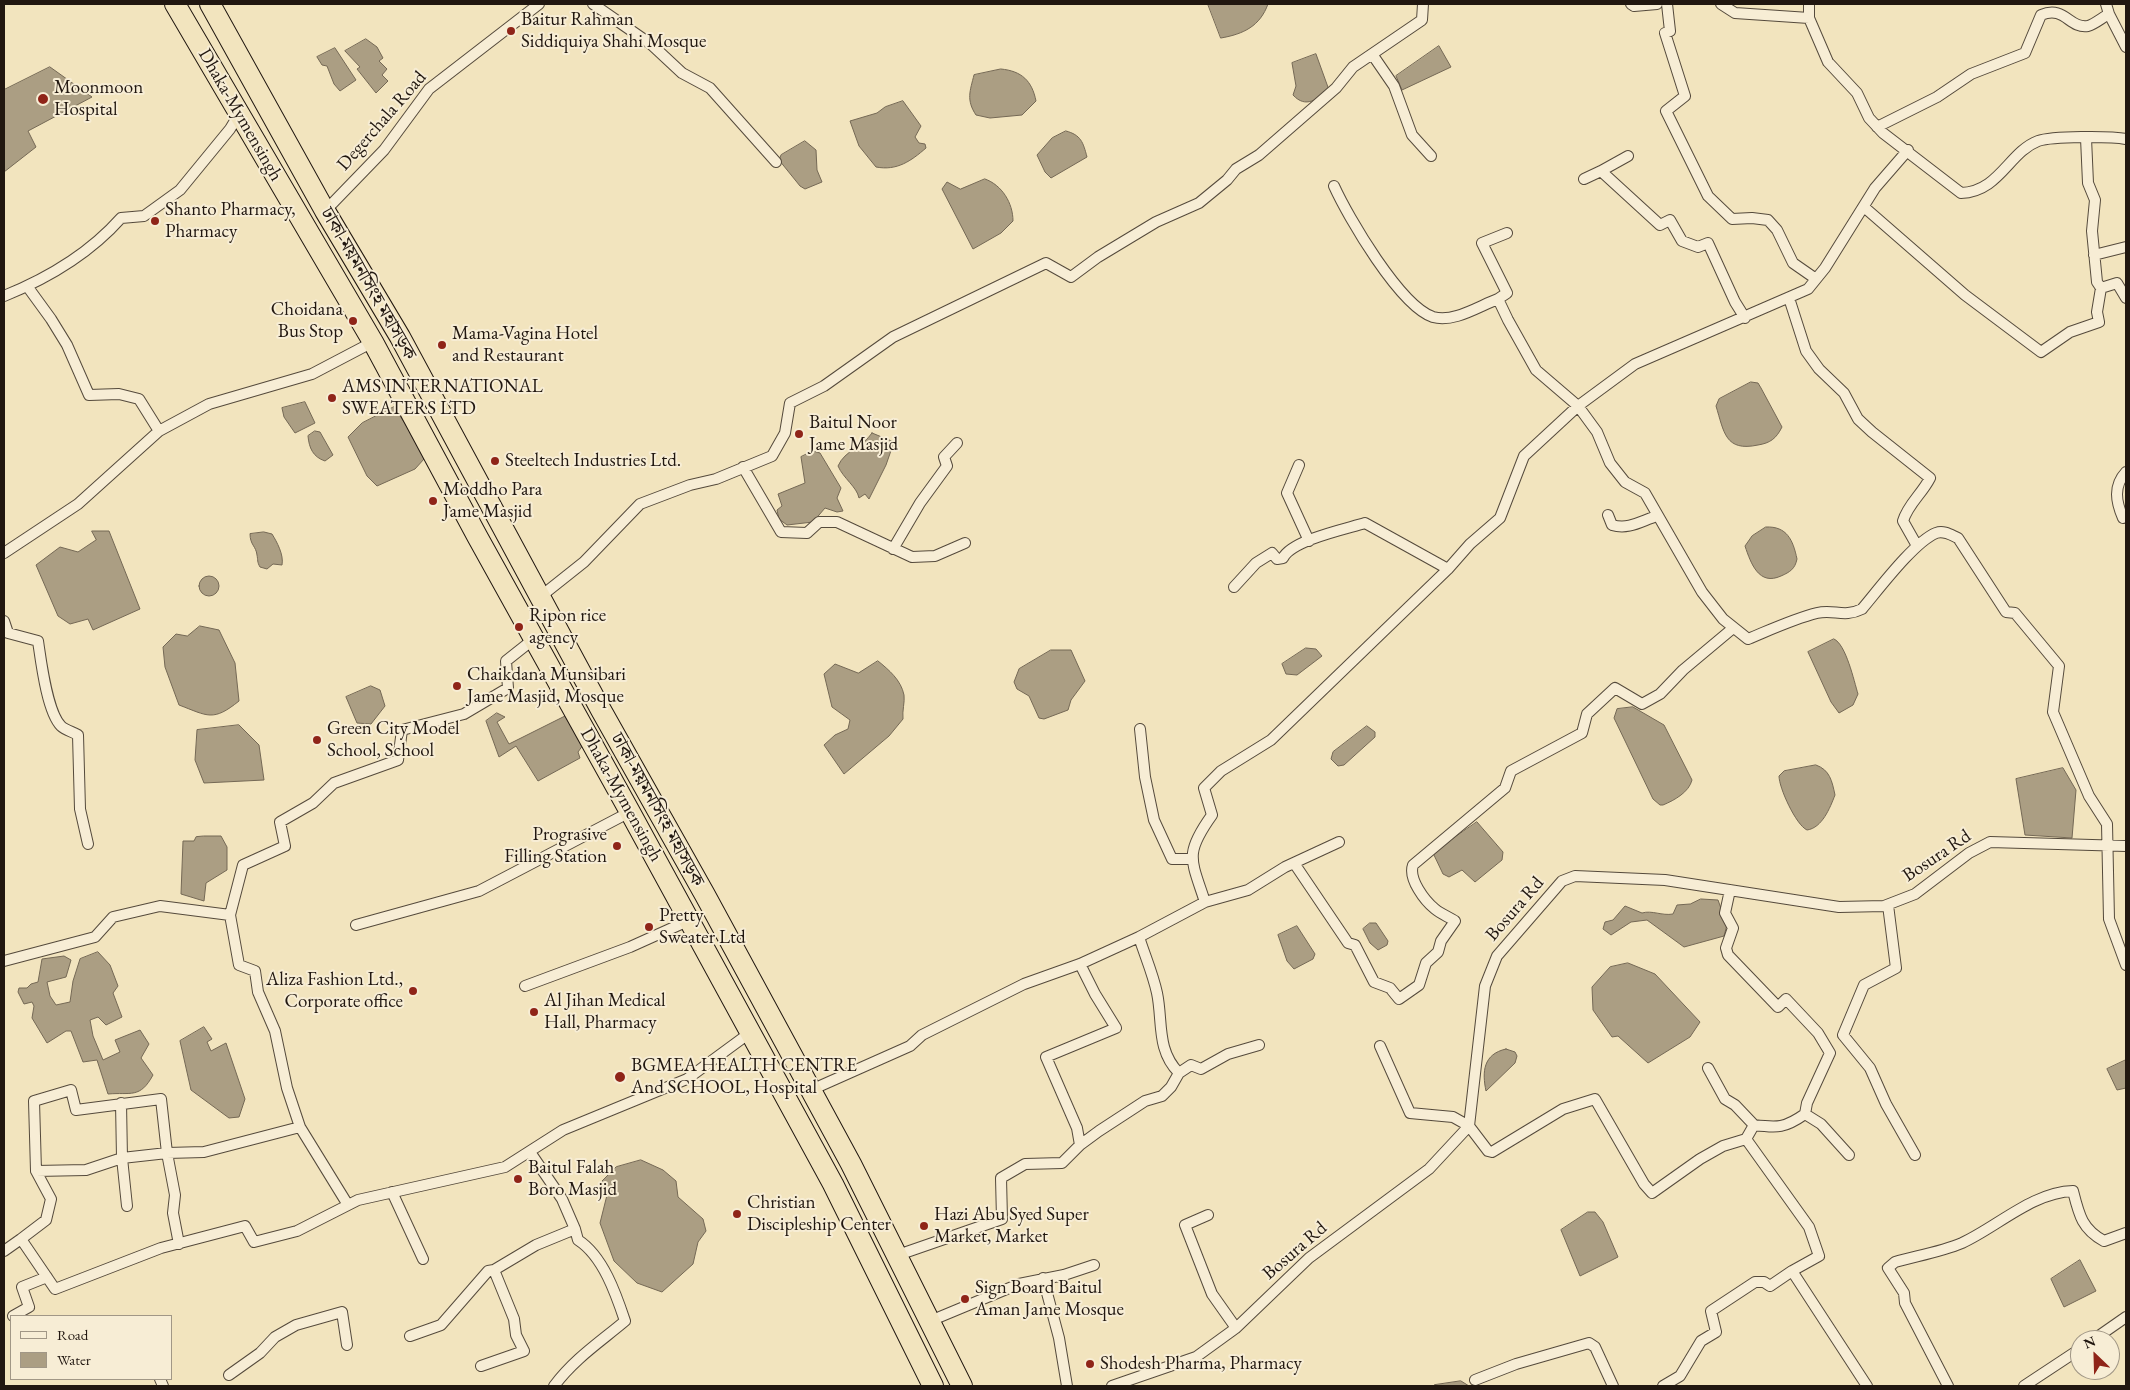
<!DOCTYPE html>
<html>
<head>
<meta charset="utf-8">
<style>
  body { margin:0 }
  #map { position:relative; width:2130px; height:1390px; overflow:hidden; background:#f2e4be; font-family:"EB Garamond",serif }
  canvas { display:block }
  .frame { position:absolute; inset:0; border:5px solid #211710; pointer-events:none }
  .legend { position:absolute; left:10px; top:1315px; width:162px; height:65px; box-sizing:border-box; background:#f7edd5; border:1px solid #a19786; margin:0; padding:6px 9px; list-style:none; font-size:15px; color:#211710 }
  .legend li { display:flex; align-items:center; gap:10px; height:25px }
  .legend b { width:25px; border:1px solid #a19786 }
  .north { position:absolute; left:2070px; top:1330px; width:50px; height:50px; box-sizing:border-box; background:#f7edd5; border:1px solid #a19786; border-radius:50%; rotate:336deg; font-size:14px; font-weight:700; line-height:20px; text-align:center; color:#211710 }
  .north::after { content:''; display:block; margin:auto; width:18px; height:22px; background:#8f2418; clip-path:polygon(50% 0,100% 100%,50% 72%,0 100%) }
</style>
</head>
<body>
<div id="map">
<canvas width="2130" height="1390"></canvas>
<div class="frame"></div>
<ul class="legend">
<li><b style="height:6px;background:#f7edd5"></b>Road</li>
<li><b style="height:14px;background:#ab9e83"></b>Water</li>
</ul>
<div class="north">N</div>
</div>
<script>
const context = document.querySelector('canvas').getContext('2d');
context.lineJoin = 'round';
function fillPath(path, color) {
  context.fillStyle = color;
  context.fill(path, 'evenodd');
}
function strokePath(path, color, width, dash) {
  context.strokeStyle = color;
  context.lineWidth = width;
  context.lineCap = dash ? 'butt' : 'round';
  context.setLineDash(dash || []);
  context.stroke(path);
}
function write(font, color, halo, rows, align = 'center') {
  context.font = font + ' "EB Garamond","Noto Serif Bengali",serif';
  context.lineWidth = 4;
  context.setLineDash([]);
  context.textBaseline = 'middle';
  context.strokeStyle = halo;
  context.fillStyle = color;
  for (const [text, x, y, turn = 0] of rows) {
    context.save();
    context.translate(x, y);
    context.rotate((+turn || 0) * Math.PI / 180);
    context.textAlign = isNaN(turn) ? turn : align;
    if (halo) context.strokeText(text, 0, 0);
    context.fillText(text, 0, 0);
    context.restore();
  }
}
const water = new Path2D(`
  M 1208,4 L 1268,4 C 1260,26 1244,34 1221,38 Z
  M 366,39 L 377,47 L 383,58 L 379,61 L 387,69 L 382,75 L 388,81 L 376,93 L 357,69 L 360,67 L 345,51 Z
  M 1439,46 L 1451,67 L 1402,90 L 1396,76 Z
  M 335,48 L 356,80 L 340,91 L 334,84 L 327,66 L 322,65 L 317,57 Z
  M 1316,54 L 1329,90 C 1317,99 1306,109 1293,95 L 1296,86 L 1292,63 Z
  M 50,67 L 92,97 L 28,131 L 36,147 L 4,172 L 4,90 Z
  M 1001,69 C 1022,71 1032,81 1036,101 L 1022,115 L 990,118 L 976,115 C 966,100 970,91 974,75 Z
  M 903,101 L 921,126 L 915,137 L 919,143 L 925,144 L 926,148 C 911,161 897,171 876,167 L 859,146 L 850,121 L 877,113 L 885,107 Z
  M 1066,131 C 1081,135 1083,142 1087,157 L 1051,178 L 1045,172 L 1037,155 L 1052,138 Z
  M 805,141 L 816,150 L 817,170 L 822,182 L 805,189 L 800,186 L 779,160 L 781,155 Z
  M 985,179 C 1002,185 1013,203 1013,221 L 1001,233 L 973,249 L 942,189 L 947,182 L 960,189 Z
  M 1751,382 L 1758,383 L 1761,388 L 1782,427 C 1776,439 1770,443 1758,445 C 1725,452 1724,432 1716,406 L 1719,399 Z
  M 305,402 L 315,423 L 295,433 L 284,417 L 282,408 Z
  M 394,407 L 416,440 L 424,459 L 415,469 L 377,486 L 367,476 L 348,437 L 362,423 Z
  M 315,431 L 320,432 L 333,455 L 325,461 C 313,457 309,448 308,436 Z
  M 872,433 L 894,442 L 886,465 L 869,499 L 865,494 L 859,498 C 857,487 843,478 838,466 C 845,450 863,447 872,433 Z
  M 813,451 L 820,453 L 841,488 L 837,498 L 843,511 L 837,512 L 825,508 L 813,522 L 787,525 L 779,519 L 777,510 L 782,506 L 778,494 L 805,483 L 801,457 Z
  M 1766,527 C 1787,526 1793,540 1797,559 C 1795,569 1790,572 1781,576 C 1759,586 1751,564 1745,546 L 1752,536 Z
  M 92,531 L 109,531 L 140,609 L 93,630 L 88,619 L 70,624 L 58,616 L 36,565 L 60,547 L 78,552 L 96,540 Z
  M 264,532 L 272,534 C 277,542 284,555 282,565 L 273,564 L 267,569 L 260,567 C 257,562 258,560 257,555 C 256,546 250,545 250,534 Z
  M199 586a10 10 0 1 1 20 0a10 10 0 1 1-20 0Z
  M 200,626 L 219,630 L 235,663 L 239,701 C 213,722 208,716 179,705 L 165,667 L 163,647 L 176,634 L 187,636 Z
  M 1834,639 C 1846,644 1854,681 1858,694 L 1853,705 L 1839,713 L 1831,702 L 1808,652 Z
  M 1306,648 L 1316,649 L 1322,656 L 1297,675 L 1286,674 L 1282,664 Z
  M 1051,650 L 1071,650 L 1085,681 L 1071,700 L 1068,710 L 1044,719 L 1039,718 L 1029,696 L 1017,689 L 1014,682 L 1019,669 Z
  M 878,661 C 889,670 901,680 904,695 C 905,702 902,711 903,719 L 889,736 L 844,774 L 824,745 L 835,735 L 848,729 L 850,720 L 832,707 L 824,674 L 835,664 L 858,673 Z
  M 371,686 L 380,690 L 385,706 L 371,724 L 357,723 L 346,697 Z
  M 1633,707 L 1664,725 L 1692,780 C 1689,792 1675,800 1663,805 L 1660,805 L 1653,799 L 1614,718 L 1617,709 Z
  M 497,713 L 505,717 L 497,722 L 509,744 L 565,716 L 583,745 L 578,752 L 580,758 L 538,781 L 516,746 L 499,757 L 486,721 Z
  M 239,725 L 259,745 L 264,780 L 204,783 L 195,760 L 197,730 Z
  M 1367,726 L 1375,732 L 1375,737 L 1344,765 L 1338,766 L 1331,759 L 1333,752 Z
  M 1816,765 C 1830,770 1832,781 1835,795 C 1830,808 1822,828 1807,830 C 1796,825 1779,788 1779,776 L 1784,771 Z
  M 2063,768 L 2076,790 L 2072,838 L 2025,835 L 2016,779 Z
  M 1477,822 L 1503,852 L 1502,860 L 1475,882 L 1462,870 L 1449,877 L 1443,874 L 1433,853 Z
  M 204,836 L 221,836 L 227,847 L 227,870 L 206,883 L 204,901 L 181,894 L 183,841 L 194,841 L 196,837 Z
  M 1701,899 L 1718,900 L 1727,925 L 1724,936 L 1684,947 L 1647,920 L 1631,922 L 1611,935 L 1603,929 L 1605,922 L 1613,920 L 1625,906 L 1642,913 C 1652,910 1662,916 1673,914 L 1677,905 L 1690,904 Z
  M 1370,923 L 1376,923 L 1388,941 L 1387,945 L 1378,950 L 1370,943 L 1363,929 Z
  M 1297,926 L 1315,954 L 1313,959 L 1294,969 L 1287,961 L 1278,935 Z
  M 98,952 L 110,965 L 118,986 L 113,993 L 122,1017 L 106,1025 L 98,1017 L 90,1020 L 93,1036 L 103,1060 L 120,1052 L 115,1040 L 140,1030 L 149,1044 L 141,1058 L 153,1075 C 140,1099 131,1092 108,1094 L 97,1060 L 83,1062 L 71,1031 L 66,1031 L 47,1043 L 32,1018 L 34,1006 L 32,1002 L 24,1004 L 18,992 L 19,988 L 27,988 L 31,984 L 38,982 L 42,959 L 64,956 L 71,960 L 66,977 L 47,982 L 50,996 L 56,1005 L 70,1002 L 73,981 L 80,959 Z
  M 1628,963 L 1655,974 L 1700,1022 L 1690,1037 L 1648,1063 L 1618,1036 L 1612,1037 L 1593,1010 L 1592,987 L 1610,967 Z
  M 204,1027 L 212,1039 L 207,1042 L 211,1051 L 226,1043 L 245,1099 L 239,1117 L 229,1118 L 191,1090 L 180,1041 Z
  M 1506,1049 L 1515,1052 L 1517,1056 L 1515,1063 L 1486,1091 C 1482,1072 1483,1054 1506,1049 Z
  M 2126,1060 L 2126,1088 L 2117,1090 L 2107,1069 Z
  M 641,1160 L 663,1170 L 676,1181 L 678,1197 L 703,1219 L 706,1231 L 698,1242 L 693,1264 L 662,1292 L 637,1283 L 614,1261 L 600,1223 L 607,1195 L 602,1181 L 616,1167 Z
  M 1588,1212 L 1595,1212 L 1603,1222 L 1618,1257 L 1580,1276 L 1561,1230 Z
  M 2080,1260 L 2096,1291 L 2064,1307 L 2051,1279 Z
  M 1461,1381 L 1469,1386 L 1433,1386 L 1434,1385 Z`);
fillPath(water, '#ab9e83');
strokePath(water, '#746855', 1);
const street = new Path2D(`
  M 593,4 L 652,45 L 682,73 L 710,88 L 776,162
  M 1631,4 L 1634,6 L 1657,4
  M 1667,4 L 1670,31 L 1665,33 L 1685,96 L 1666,111 L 1708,196 L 1732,219 L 1752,218 L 1768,220 L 1777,230 L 1793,263 L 1816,279
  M 1721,4 L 1735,13 L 1809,18 L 1828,62 L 1857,93 L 1869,118 L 1883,133 L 1961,193 C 1999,192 2009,152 2038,141 C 2052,136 2111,136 2126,139
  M 2106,4 L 2109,14 L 2126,47
  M 1809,18 L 1809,4
  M 1372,54 L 1394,86 L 1412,135 L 1431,156
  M 1877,127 L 1937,97 L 1971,74 L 2025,53 L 2041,15 C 2065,5 2069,29 2088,26 C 2095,24 2103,17 2109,14
  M 2086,138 L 2088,183 L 2095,200 L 2092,231 L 2097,282 L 2101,288 L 2117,283 L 2126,298
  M 1628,156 L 1601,171 L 1660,225 L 1670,220 L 1682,241 L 1698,247 L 1708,243 L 1735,302 L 1745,318
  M 1584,179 L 1601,171
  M 1334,186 C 1348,217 1400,306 1433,317 C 1454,323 1479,306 1498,299
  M 1864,207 L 1965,295 L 2041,352 L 2070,332 L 2099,322 L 2097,312 L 2101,288
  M 325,211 L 384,150 L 429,89 L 539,4
  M 1507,233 L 1482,243 L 1507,293 L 1498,299 L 1508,320 L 1536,370 L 1578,406 L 1597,432 L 1610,463 L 1625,482 L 1645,493 L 1702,592 L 1723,619 L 1748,639 C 1770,630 1793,619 1817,613 C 1834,609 1844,618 1862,609 C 1879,589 1914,542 1936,533 C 1944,530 1951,535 1958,538 L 2006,612 L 2015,613 L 2059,666 L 2053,712 L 2089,796 L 2107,824 L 2109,919 L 2126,965
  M 2094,255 L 2126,247
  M 27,286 L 51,319 L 67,345 L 89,395 L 119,394 L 139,399 L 159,431
  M 4,296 C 46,279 90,253 121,218 L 144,216 L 180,190 L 230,129 L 239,114
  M 1789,298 L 1806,351 L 1819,369 L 1844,393 L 1858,419 L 1872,432 L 1930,478 C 1922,494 1908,504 1903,521 L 1916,544
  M 1299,465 L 1287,493 L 1309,541
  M 743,467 L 781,532 L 807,533 L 819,522 L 837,522 L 912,557 L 935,556 L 965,543
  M 1608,515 L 1612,525 C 1629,530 1641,521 1657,516
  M 2123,518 C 2116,502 2113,486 2126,472
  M 893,549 L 920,503 L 947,466 L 944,457 L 957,443
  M 4,553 L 78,504 L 159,431 L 209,404 L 312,374 L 373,342
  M 1234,587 L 1256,563 L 1272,553 L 1277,559 L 1283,558 C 1292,540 1346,529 1365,523 L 1448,569
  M 540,597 L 584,562 L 640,504 L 690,485 L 716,479 L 772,456 L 785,433 L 790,403 L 824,386 L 893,337 L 1046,263 L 1071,277 L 1098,257 L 1156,222 L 1199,203 L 1227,180 L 1236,169 L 1259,155 L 1336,88 L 1353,67 L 1422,20 L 1423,4
  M 4,621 L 8,633 L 38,641 C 41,661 47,712 61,726 C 65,730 73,732 78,735 L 80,809 L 88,844
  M 1140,729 L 1145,777 L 1154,820 L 1172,859 L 1190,859
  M 1294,863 L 1348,943 L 1355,945 L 1374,982 L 1390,988 L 1399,999 L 1419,985 L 1426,963 L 1438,952 L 1441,941 L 1455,921 C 1449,917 1441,914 1435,909 C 1425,901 1408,879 1413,865 L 1505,788 L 1511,771 L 1582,733 L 1587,714 L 1615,688 L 1642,704 L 1660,694 L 1683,670 L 1732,629
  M 1730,890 L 1725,913 L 1733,928 L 1726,948 L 1728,955 L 1778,1007 L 1786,999 L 1818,1033 L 1830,1053 L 1807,1103 L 1805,1114
  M 1205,902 C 1191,859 1184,854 1212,815 L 1204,788 L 1221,771 L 1271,740 L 1448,569 L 1470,544 L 1500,518 L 1524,456 L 1578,406 L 1635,364 L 1808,289 L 1825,268 L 1875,188 L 1908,150
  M 1888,905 L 1896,968 L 1864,985 L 1843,1035 L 1870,1068 L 1886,1104 L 1915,1155
  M 230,915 L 239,965 L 255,971 L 258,992 L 275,1031 L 287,1088 L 300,1127 L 348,1205
  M 356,925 L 479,891 L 630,812
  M 1139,937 C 1145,956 1153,974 1157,993 C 1163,1021 1156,1050 1179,1073
  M 4,961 L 95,937 L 113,917 L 160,906 L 230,915 L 243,865 L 285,846 L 280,822 L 313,803 L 334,783 L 398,760 L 402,730 L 464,714 L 508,688 L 506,661 L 535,638
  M 525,986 L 630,947 L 690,920
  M 1380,1046 L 1410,1113 L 1453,1117 L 1469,1126 L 1488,1151 L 1492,1152 L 1563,1109 L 1595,1099 L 1644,1184 L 1652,1193 L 1700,1159 L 1723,1146 L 1746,1139 L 1754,1125 L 1735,1105 L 1725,1099 L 1708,1068
  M 811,1090 L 910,1046 L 922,1035 L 1024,984 L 1080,964 L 1139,937 L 1205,902 L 1248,890 L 1285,867 L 1339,842
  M 121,1103 L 122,1158 L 167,1153 L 204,1152 L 300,1127
  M 1754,1125 C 1778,1128 1785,1128 1805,1114 L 1821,1124 L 1849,1155
  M 1746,1139 L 1809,1227 L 1819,1256 L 1792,1271 L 1867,1386
  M 1080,1145 L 1077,1128 L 1046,1057 L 1116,1028 L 1095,994 L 1080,964
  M 530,1152 L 562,1199 L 575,1229
  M 36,1171 L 86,1170 L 122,1158 L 127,1206
  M 392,1192 L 423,1259
  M 1208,1215 L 1185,1225 L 1212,1294 L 1236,1328
  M 21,1239 L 46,1220 L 51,1199 L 36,1171 L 34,1101 L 71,1090 L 76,1110 L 161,1099 L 167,1153 L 175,1195 L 173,1213 L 179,1244
  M 4,1251 L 21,1239 L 55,1289 L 161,1248 L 245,1226 L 254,1242 L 297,1231 L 358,1200 L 505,1167 L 563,1130 L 687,1079 L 751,1032
  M 898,1255 L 1002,1219 L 1001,1178 L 1025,1164 L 1062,1163 L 1080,1145 L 1099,1131 L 1145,1101 L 1162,1096 L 1171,1087 L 1179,1073 L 1191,1065 L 1201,1069 L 1228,1054 L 1259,1045
  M 1043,1278 L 1059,1338 L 1067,1386
  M 13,1316 L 29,1307 L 22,1287 L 47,1277
  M 930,1321 L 1019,1284 L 1064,1275 L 1094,1265
  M 410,1336 L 441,1325 L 488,1271 L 494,1270
  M 2093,1340 L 2126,1317
  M 481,1366 L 524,1351 L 516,1335 L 514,1319 L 494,1270 L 536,1245 L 575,1229 L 578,1240 C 603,1256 616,1294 625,1321 C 600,1342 574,1359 554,1386
  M 229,1375 L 260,1353 L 275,1337 L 296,1325 L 342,1312 L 347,1345
  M 160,1379 L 163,1386
  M 1475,1380 L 1516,1364 L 1589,1343 L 1595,1347 L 1613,1386
  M 1112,1386 L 1196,1357 L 1236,1328 L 1309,1258 L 1429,1169 L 1469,1126 L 1485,986 L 1497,956 L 1562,881 L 1575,876 L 1665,880 L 1839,907 L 1884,906 L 1915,894 L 1969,853 L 1990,842 L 2126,846
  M 1663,1386 L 1680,1376 L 1701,1341 L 1716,1332 L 1711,1311 L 1755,1282 L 1764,1282 L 1770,1286 L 1792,1271
  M 1948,1386 L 1905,1303 L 1904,1293 L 1888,1268 L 1895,1262 C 1916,1256 1941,1252 1962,1243 C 1997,1227 2033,1192 2073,1191 C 2079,1215 2082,1229 2104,1241 L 2126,1233
  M 2024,1386 L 2080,1349`);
const highway = new Path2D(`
  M 175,4 L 373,342 L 477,536 L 630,812 L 833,1184 L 933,1386
  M 210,4 L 325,211 L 400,337 L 601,710 L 705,895 L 851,1164 L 962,1386`);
strokePath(street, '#554a3c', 12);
strokePath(highway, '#211710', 22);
strokePath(street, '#f7edd5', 10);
strokePath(highway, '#f2e4be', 20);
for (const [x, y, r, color] of [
  [511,31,5,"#8f2418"],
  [43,99,6,"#8f2418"],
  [155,221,5,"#8f2418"],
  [353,321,5,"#8f2418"],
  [442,345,5,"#8f2418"],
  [332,398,5,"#8f2418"],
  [799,434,5,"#8f2418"],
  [495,461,5,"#8f2418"],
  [433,501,5,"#8f2418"],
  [519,627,5,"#8f2418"],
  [457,686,5,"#8f2418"],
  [317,740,5,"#8f2418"],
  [617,846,5,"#8f2418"],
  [649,927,5,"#8f2418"],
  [413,991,5,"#8f2418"],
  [534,1012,5,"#8f2418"],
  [620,1077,6,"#8f2418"],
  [518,1179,5,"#8f2418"],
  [737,1214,5,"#8f2418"],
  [924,1226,5,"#8f2418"],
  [965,1299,5,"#8f2418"],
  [1090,1364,5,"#8f2418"]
]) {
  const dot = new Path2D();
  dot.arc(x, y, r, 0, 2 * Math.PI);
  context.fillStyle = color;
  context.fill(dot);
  strokePath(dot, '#f7edd5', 2);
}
write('19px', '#211710', '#f7edd5', [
  ["Baitur Rahman",521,20],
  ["Siddiquiya Shahi Mosque",521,42],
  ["Moonmoon",54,88],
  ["Hospital",54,110],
  ["Shanto Pharmacy,",165,210],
  ["Pharmacy",165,232],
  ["Choidana",343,310,"right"],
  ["Bus Stop",343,332,"right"],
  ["Mama-Vagina Hotel",452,334],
  ["and Restaurant",452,356],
  ["AMS INTERNATIONAL",342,387],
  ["SWEATERS LTD",342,409],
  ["Baitul Noor",809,423],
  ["Jame Masjid",809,445],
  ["Steeltech Industries Ltd.",505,461],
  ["Moddho Para",443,490],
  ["Jame Masjid",443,512],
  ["Ripon rice",529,616],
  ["agency",529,638],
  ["Chaikdana Munsibari",467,675],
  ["Jame Masjid, Mosque",467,697],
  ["Green City Model",327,729],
  ["School, School",327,751],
  ["Prograsive",607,835,"right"],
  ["Filling Station",607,857,"right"],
  ["Pretty",659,916],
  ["Sweater Ltd",659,938],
  ["Aliza Fashion Ltd.,",403,980,"right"],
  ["Corporate office",403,1002,"right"],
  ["Al Jihan Medical",544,1001],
  ["Hall, Pharmacy",544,1023],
  ["BGMEA HEALTH CENTRE",631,1066],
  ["And SCHOOL, Hospital",631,1088],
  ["Baitul Falah",528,1168],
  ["Boro Masjid",528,1190],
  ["Christian",747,1203],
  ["Discipleship Center",747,1225],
  ["Hazi Abu Syed Super",934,1215],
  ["Market, Market",934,1237],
  ["Sign Board Baitul",975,1288],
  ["Aman Jame Mosque",975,1310],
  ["Shodesh Pharma, Pharmacy",1100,1364]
], 'left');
write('19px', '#211710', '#f7edd5', [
  ["Dhaka-Mymensingh",240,115,60],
  ["Degerchala Road",382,121,-49],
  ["ঢাকা-ময়মনসিংহ মহাসড়ক",368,284,60],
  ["Dhaka-Mymensingh",621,795,61],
  ["ঢাকা-ময়মনসিংহ মহাসড়ক",657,810,61],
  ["Bosura Rd",1937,856,-34],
  ["Bosura Rd",1515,909,-49],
  ["Bosura Rd",1295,1251,-41]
]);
</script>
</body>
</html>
